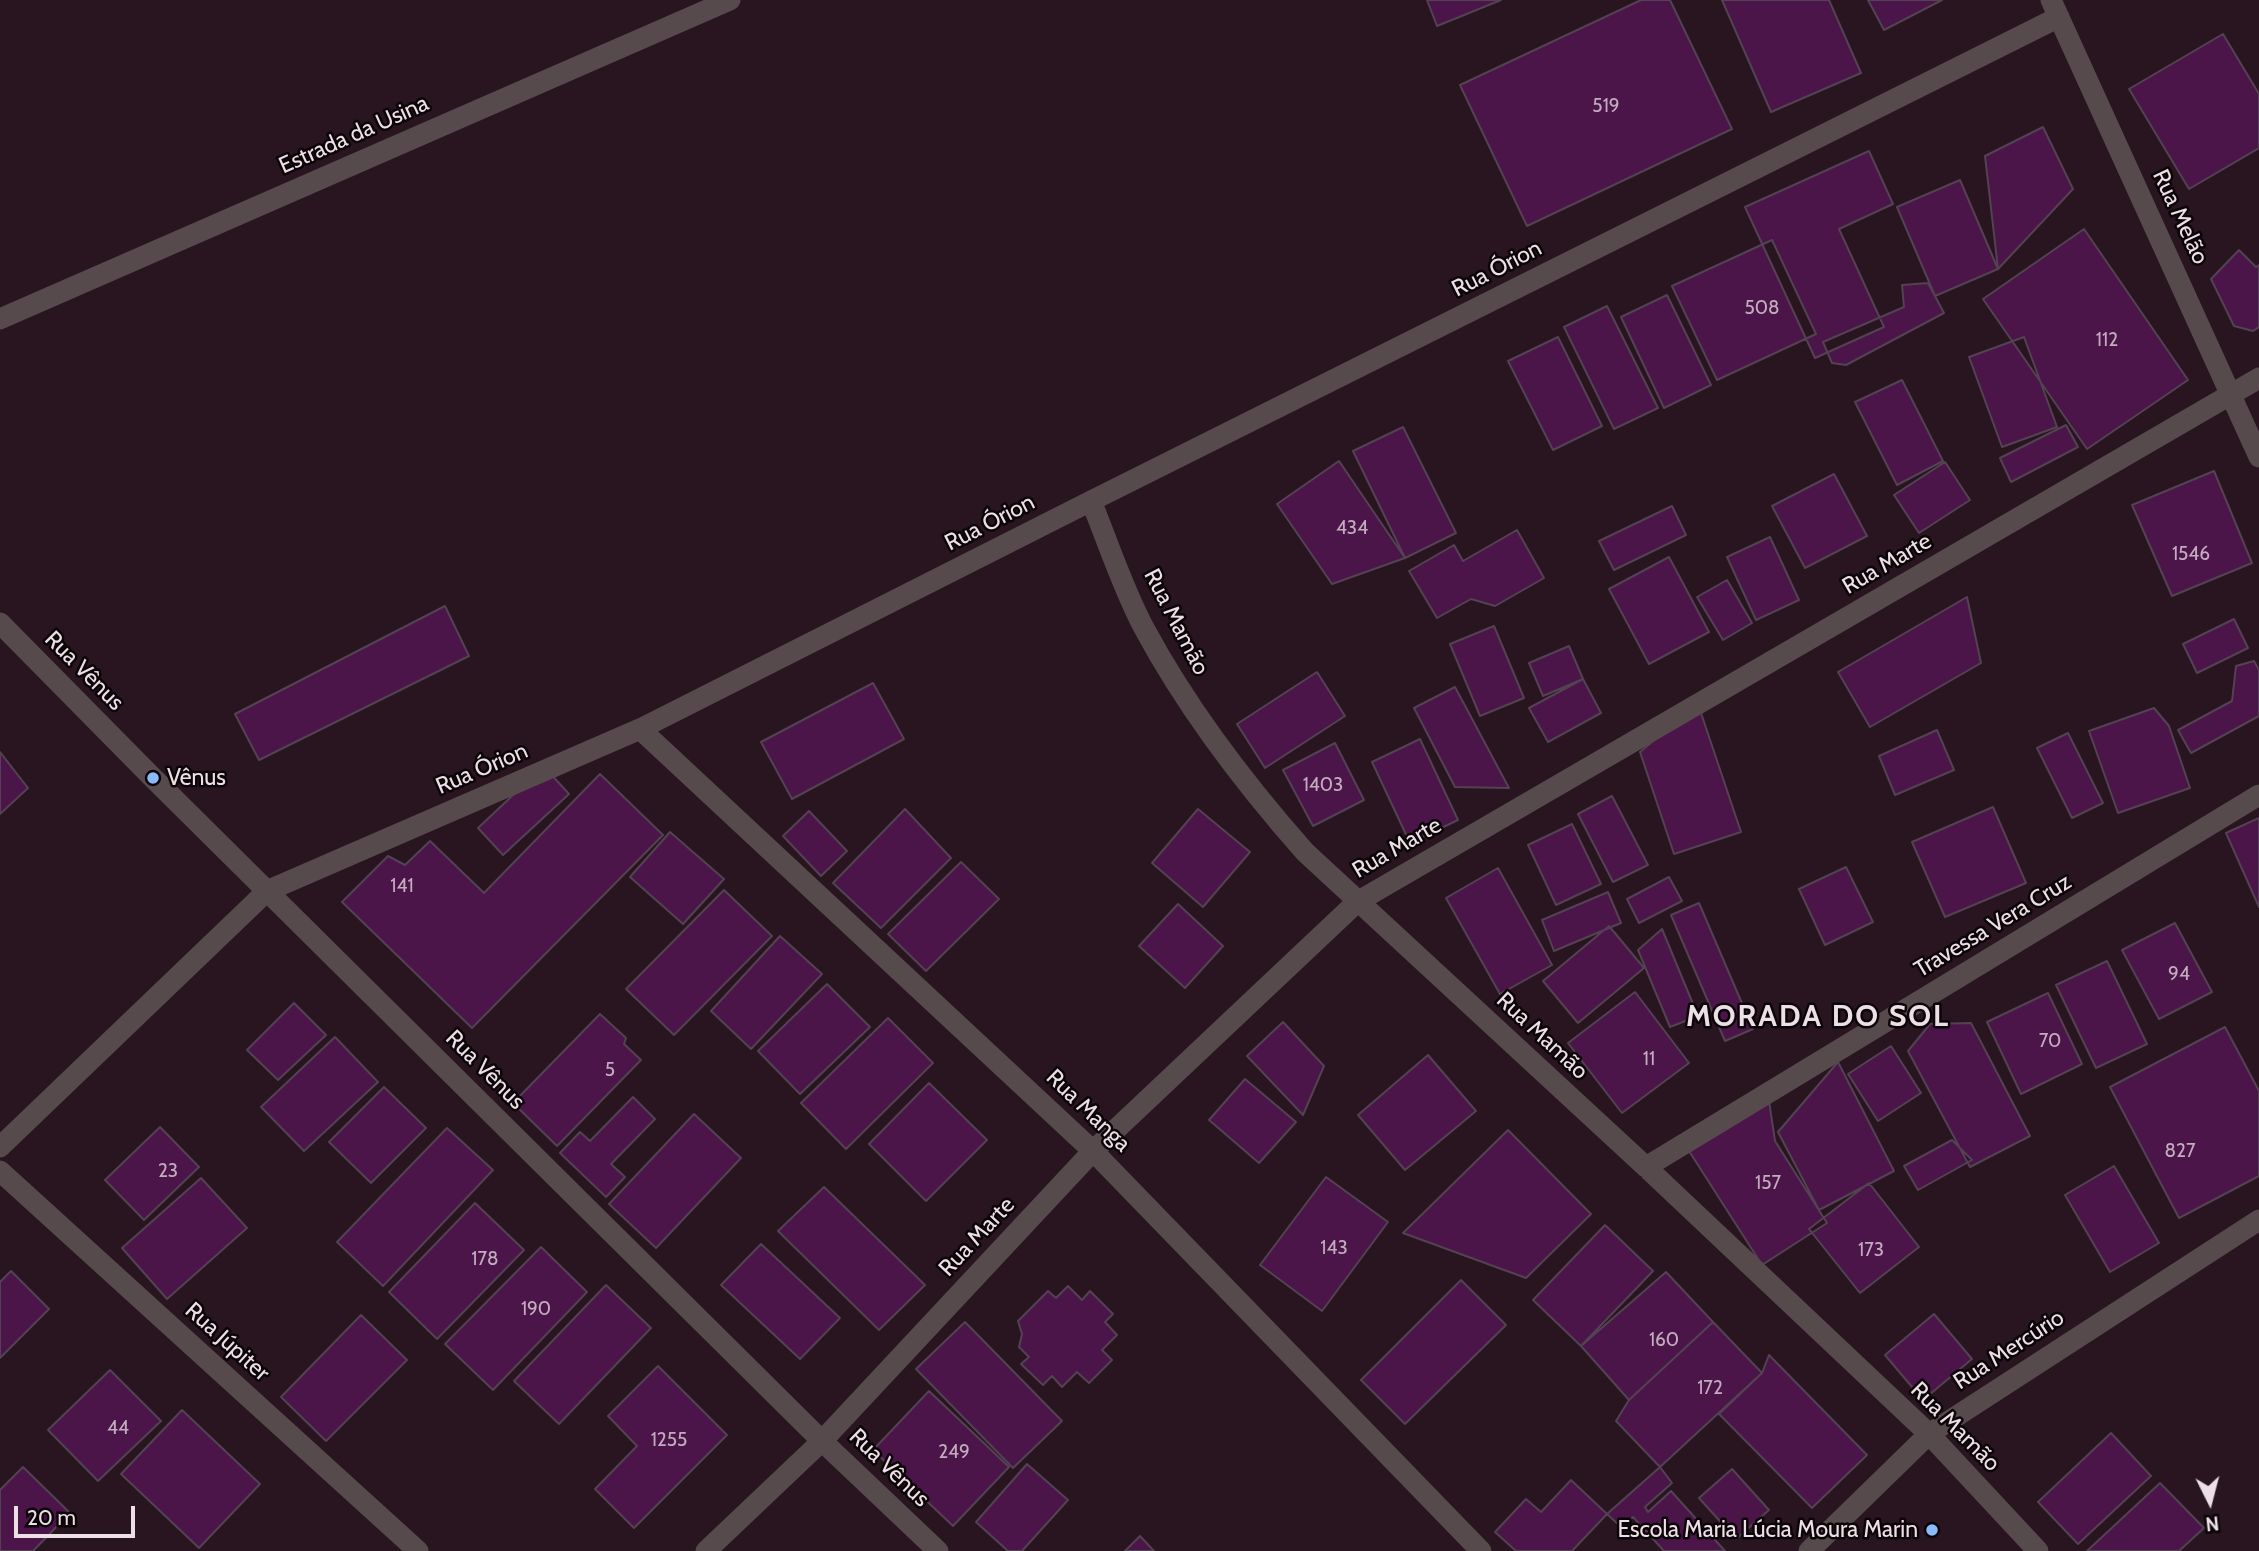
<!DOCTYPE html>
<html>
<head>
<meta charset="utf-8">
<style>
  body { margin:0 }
  #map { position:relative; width:2259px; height:1551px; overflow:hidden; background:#28151f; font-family:Cabin,sans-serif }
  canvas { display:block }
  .north { position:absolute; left:2175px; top:1467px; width:70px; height:70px; -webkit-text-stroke:5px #0c0508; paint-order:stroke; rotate:174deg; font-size:19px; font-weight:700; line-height:28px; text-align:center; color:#eddfe6 }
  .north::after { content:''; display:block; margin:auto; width:24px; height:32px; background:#eddfe6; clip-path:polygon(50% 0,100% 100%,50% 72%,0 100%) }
  .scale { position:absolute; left:14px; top:1506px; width:121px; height:32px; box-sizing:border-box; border:4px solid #eddfe6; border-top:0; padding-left:9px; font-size:21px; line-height:24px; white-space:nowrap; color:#eddfe6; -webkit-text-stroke:5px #0c0508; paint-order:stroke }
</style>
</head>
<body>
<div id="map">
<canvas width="2259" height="1551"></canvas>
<div class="north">N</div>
<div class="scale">20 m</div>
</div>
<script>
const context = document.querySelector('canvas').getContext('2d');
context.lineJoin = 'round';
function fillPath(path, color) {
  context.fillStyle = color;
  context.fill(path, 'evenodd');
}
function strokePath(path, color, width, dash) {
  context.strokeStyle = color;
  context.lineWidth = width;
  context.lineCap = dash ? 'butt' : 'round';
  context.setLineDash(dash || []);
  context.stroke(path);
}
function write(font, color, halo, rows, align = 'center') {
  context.font = font + ' Cabin,sans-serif';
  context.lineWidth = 5;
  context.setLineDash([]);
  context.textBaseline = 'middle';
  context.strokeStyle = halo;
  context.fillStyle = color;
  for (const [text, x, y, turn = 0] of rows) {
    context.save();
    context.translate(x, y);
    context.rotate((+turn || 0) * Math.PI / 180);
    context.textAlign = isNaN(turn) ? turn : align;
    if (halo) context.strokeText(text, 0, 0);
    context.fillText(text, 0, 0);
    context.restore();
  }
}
const building = new Path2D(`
  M 1427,0 L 1501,0 L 1437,26 Z
  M 1641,0 L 1670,0 L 1732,129 L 1527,226 L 1460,85 Z
  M 1722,0 L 1829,0 L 1861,73 L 1771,112 Z
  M 1868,0 L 1942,0 L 1884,30 Z
  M 2223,34 L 2259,94 L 2259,148 L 2189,189 L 2129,89 Z
  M 2043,127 L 2073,189 L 1998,269 L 1985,156 Z
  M 1869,151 L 1893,204 L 1839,229 L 1884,327 L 1815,358 L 1745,207 Z
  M 1960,180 L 1998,269 L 1935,296 L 1897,207 Z
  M 2084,229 L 2188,380 L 2087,449 L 1983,299 Z
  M 1772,240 L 1816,334 L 1717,380 L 1672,286 Z
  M 2239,250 L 2256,267 L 2259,265 L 2259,327 L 2253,331 L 2234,326 L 2211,279 Z
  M 1928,283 L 1944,313 L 1846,365 L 1832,363 L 1823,342 L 1904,307 L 1902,285 Z
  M 1667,295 L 1711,385 L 1664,408 L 1621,317 Z
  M 1607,306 L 1658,408 L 1614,429 L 1564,327 Z
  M 1558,337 L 1602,426 L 1553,450 L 1508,361 Z
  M 2024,337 L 2057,427 L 2002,447 L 1969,357 Z
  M 1902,380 L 1943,461 L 1897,485 L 1855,402 Z
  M 2066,425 L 2078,447 L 2011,482 L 2000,458 Z
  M 1403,427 L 1456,533 L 1405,558 L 1353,451 Z
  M 1339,461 L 1405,558 L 1332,584 L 1277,504 Z
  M 1945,462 L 1970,500 L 1919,533 L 1894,495 Z
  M 2214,471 L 2252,563 L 2172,596 L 2132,505 Z
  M 1834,474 L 1867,536 L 1805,568 L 1772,506 Z
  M 1672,506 L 1686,535 L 1614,570 L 1599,541 Z
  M 1517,530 L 1544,578 L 1495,606 L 1471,599 L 1437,618 L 1409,571 L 1454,545 L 1463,561 Z
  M 1770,537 L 1799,600 L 1756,620 L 1727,557 Z
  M 1669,557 L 1709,632 L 1649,664 L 1609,589 Z
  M 1727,580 L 1752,623 L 1723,640 L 1697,597 Z
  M 1967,597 L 1981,663 L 1870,727 L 1838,672 Z
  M 445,606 L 469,656 L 259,760 L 235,714 Z
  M 2234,619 L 2248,648 L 2197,673 L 2183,644 Z
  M 1494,626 L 1524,698 L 1480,716 L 1450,644 Z
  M 1569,646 L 1583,679 L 1543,696 L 1529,663 Z
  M 2254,661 L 2259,670 L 2259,716 L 2191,753 L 2178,730 L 2232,701 L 2236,666 Z
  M 1317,672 L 1345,716 L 1265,768 L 1237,724 Z
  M 1583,679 L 1601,713 L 1548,742 L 1529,708 Z
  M 873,683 L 904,739 L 792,799 L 761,742 Z
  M 1455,687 L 1509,788 L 1455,787 L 1414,708 Z
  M 1698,704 L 1741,832 L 1674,854 L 1640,752 Z
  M 2154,708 L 2169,726 L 2190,788 L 2118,813 L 2089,731 Z
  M 1937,730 L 1954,770 L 1895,795 L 1879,756 Z
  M 2068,733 L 2103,803 L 2072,818 L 2037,748 Z
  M 1420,739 L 1458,820 L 1410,843 L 1372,762 Z
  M 1335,743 L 1364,800 L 1313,826 L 1283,770 Z
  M 0,752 L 28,788 L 0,814 Z
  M 548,771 L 569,794 L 503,855 L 478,828 L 528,781 Z
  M 600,774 L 663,835 L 472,1028 L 342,902 L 388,856 L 405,865 L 430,841 L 484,893 Z
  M 1612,796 L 1648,865 L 1613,882 L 1578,814 Z
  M 1993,807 L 2026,883 L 1945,917 L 1912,842 Z
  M 905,809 L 951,858 L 881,928 L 833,883 Z
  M 1198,809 L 1250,852 L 1203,907 L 1152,863 Z
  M 809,811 L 847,851 L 821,876 L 783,836 Z
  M 2259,818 L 2259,907 L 2226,833 Z
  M 1572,824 L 1601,884 L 1556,905 L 1528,845 Z
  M 670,832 L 724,879 L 683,924 L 630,877 Z
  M 961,862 L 999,899 L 926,971 L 888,934 Z
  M 1846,867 L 1873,922 L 1825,945 L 1799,889 Z
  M 1498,868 L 1552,965 L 1500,994 L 1446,898 Z
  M 1669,877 L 1682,901 L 1639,923 L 1627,899 Z
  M 724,890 L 772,936 L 674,1035 L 626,989 Z
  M 1608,892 L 1621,923 L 1554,951 L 1542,920 Z
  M 1699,903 L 1753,1029 L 1725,1041 L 1671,915 Z
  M 1178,904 L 1223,946 L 1185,988 L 1139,946 Z
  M 2175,923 L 2212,992 L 2159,1019 L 2122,950 Z
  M 1609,926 L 1644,968 L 1578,1023 L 1543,981 Z
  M 1662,929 L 1698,1016 L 1670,1027 L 1638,950 Z
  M 780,936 L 822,974 L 751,1049 L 711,1011 Z
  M 2107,961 L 2147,1044 L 2096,1068 L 2056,985 Z
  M 827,984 L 870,1027 L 800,1094 L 758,1051 Z
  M 1635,992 L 1689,1063 L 1622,1113 L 1568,1043 Z
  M 2048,993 L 2082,1064 L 2021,1094 L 1987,1022 Z
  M 294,1003 L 326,1035 L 278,1080 L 247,1050 Z
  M 600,1014 L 626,1038 L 624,1044 L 641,1060 L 557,1146 L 513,1103 Z
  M 888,1018 L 933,1063 L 846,1149 L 801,1103 Z
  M 1283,1022 L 1324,1066 L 1303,1115 L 1247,1056 Z
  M 1971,1023 L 2030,1136 L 1970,1167 L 1908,1051 L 1930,1024 Z
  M 2225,1027 L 2259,1091 L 2259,1176 L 2179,1218 L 2110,1087 Z
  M 335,1037 L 378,1082 L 304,1151 L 261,1107 Z
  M 1891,1046 L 1921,1093 L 1878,1121 L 1848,1074 Z
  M 1428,1055 L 1476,1111 L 1405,1170 L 1358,1115 Z
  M 1838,1062 L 1894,1171 L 1819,1210 L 1778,1132 Z
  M 1245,1079 L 1296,1122 L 1259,1163 L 1209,1120 Z
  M 929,1083 L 987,1140 L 926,1201 L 869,1144 Z
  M 384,1087 L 426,1128 L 371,1183 L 329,1142 Z
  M 633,1097 L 655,1119 L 611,1164 L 625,1177 L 606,1197 L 560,1153 L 580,1132 L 590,1141 Z
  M 1769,1101 L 1775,1141 L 1827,1223 L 1762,1265 L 1689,1151 Z
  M 694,1114 L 741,1158 L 656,1248 L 609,1204 Z
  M 160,1127 L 199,1167 L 144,1220 L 105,1180 Z
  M 447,1128 L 493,1170 L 383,1286 L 337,1242 Z
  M 1508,1130 L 1591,1214 L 1526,1278 L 1403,1233 Z
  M 1952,1140 L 1972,1160 L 1918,1190 L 1904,1166 Z
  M 2114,1166 L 2159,1243 L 2110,1272 L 2065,1195 Z
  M 1326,1177 L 1388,1222 L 1322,1311 L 1260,1265 Z
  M 201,1178 L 247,1228 L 167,1299 L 122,1248 Z
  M 1869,1183 L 1919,1247 L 1860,1293 L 1809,1229 Z
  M 824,1187 L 925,1285 L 879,1330 L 778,1231 Z
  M 475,1203 L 524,1250 L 437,1339 L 389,1292 Z
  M 1605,1225 L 1653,1271 L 1581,1346 L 1533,1300 Z
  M 761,1244 L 840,1318 L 800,1359 L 721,1285 Z
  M 541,1247 L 587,1292 L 493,1390 L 445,1344 Z
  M 11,1271 L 49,1309 L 0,1358 L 0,1282 Z
  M 1666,1272 L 1713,1322 L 1629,1400 L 1581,1346 Z
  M 1461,1280 L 1506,1325 L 1405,1424 L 1361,1380 Z
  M 606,1285 L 651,1328 L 559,1424 L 514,1381 Z
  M 1068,1286 L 1082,1300 L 1090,1291 L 1113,1314 L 1105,1322 L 1117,1335 L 1102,1350 L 1112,1360 L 1089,1383 L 1077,1372 L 1062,1387 L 1052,1376 L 1043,1385 L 1021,1364 L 1029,1357 L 1019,1347 L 1022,1334 L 1018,1321 L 1048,1291 L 1056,1298 Z
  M 1934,1314 L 1972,1359 L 1923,1400 L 1885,1355 Z
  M 361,1315 L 407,1360 L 326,1441 L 281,1397 Z
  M 965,1322 L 1062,1421 L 1013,1468 L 916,1369 Z
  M 1713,1322 L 1762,1373 L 1660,1467 L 1616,1421 L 1629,1400 Z
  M 1769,1355 L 1867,1455 L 1812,1508 L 1719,1414 L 1762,1373 Z
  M 658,1366 L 727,1435 L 634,1528 L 595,1489 L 637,1446 L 608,1416 Z
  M 110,1370 L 161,1421 L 98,1481 L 48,1430 Z
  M 929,1391 L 1009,1467 L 953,1526 L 873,1450 Z
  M 182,1410 L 260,1484 L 199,1548 L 121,1474 Z
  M 2111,1433 L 2151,1476 L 2078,1544 L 2038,1502 Z
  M 1027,1464 L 1068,1500 L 1022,1551 L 1008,1551 L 976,1522 Z
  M 23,1467 L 70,1513 L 33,1551 L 0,1551 L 0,1490 Z
  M 1660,1467 L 1672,1483 L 1645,1507 L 1648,1512 L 1671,1491 L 1725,1551 L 1664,1551 L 1633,1517 L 1621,1527 L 1607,1514 Z
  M 1732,1469 L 1769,1510 L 1736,1539 L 1699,1498 Z
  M 1571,1480 L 1607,1514 L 1572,1551 L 1516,1551 L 1495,1532 L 1526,1499 L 1541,1512 Z
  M 2160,1483 L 2204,1528 L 2179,1551 L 2087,1551 Z
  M 1140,1536 L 1154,1551 L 1125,1551 Z`);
fillPath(building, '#4b154a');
strokePath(building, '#534252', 2);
strokePath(new Path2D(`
  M 2051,0 L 2259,457
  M 0,319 L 730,0
  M 1091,501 C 1108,542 1123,589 1144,628 C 1188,710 1244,783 1305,852 L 1646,1167 L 1929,1434 L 2038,1551
  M 0,623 L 153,778 L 822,1441 L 938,1551
  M 640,729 L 1093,1151 L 1481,1551
  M 0,1147 L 267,891 L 640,729 L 1091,501 L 2059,17
  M 1646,1167 L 2259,795
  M 0,1171 L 418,1551
  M 706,1551 L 822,1441 L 1093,1151 L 1357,902 L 2259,378
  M 1809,1551 L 1929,1434 L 2259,1220`), '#564a4c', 21);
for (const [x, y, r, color] of [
  [153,778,7,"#88bafc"],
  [1932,1530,7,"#88bafc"]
]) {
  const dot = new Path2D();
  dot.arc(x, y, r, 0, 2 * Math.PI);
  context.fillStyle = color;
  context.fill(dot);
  strokePath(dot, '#0c0508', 2.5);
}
write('19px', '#c4acbf', null, [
  ["519",1606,106],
  ["508",1762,308],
  ["112",2107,340],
  ["434",1352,528],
  ["1546",2191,554],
  ["1403",1323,785],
  ["141",402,886],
  ["94",2179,974],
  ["70",2050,1041],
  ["11",1649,1059],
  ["5",610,1070],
  ["827",2180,1151],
  ["23",168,1171],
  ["157",1768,1183],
  ["143",1334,1248],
  ["173",1871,1250],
  ["178",485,1259],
  ["190",536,1309],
  ["160",1664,1340],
  ["172",1710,1388],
  ["44",118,1428],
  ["1255",669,1440],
  ["249",954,1452]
]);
write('23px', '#eddfe6', '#0c0508', [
  ["Estrada da Usina",354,135,-24],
  ["Rua Melão",2180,217,65],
  ["Rua Órion",1497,269,-27],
  ["Rua Órion",990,523,-27],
  ["Rua Marte",1887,564,-30],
  ["Rua Mamão",1176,622,63],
  ["Rua Vênus",84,671,45],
  ["Rua Órion",482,769,-23],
  ["Rua Marte",1397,848,-30],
  ["Travessa Vera Cruz",1993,926,-31],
  ["Rua Mamão",1542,1036,43],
  ["Rua Vênus",485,1070,45],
  ["Rua Manga",1088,1111,44],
  ["Rua Marte",977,1237,-47],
  ["Rua Júpiter",227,1342,42],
  ["Rua Mercúrio",2009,1350,-33],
  ["Rua Mamão",1955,1427,45],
  ["Rua Vênus",889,1468,44]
]);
write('23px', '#eddfe6', '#0c0508', [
  ["Vênus",167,778],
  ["Escola Maria Lúcia Moura Marin",1918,1530,"right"]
], 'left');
context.letterSpacing = '2px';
write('bold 30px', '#eddfe6', '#0c0508', [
  ["MORADA DO SOL",1818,1017]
]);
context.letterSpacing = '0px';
</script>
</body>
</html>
